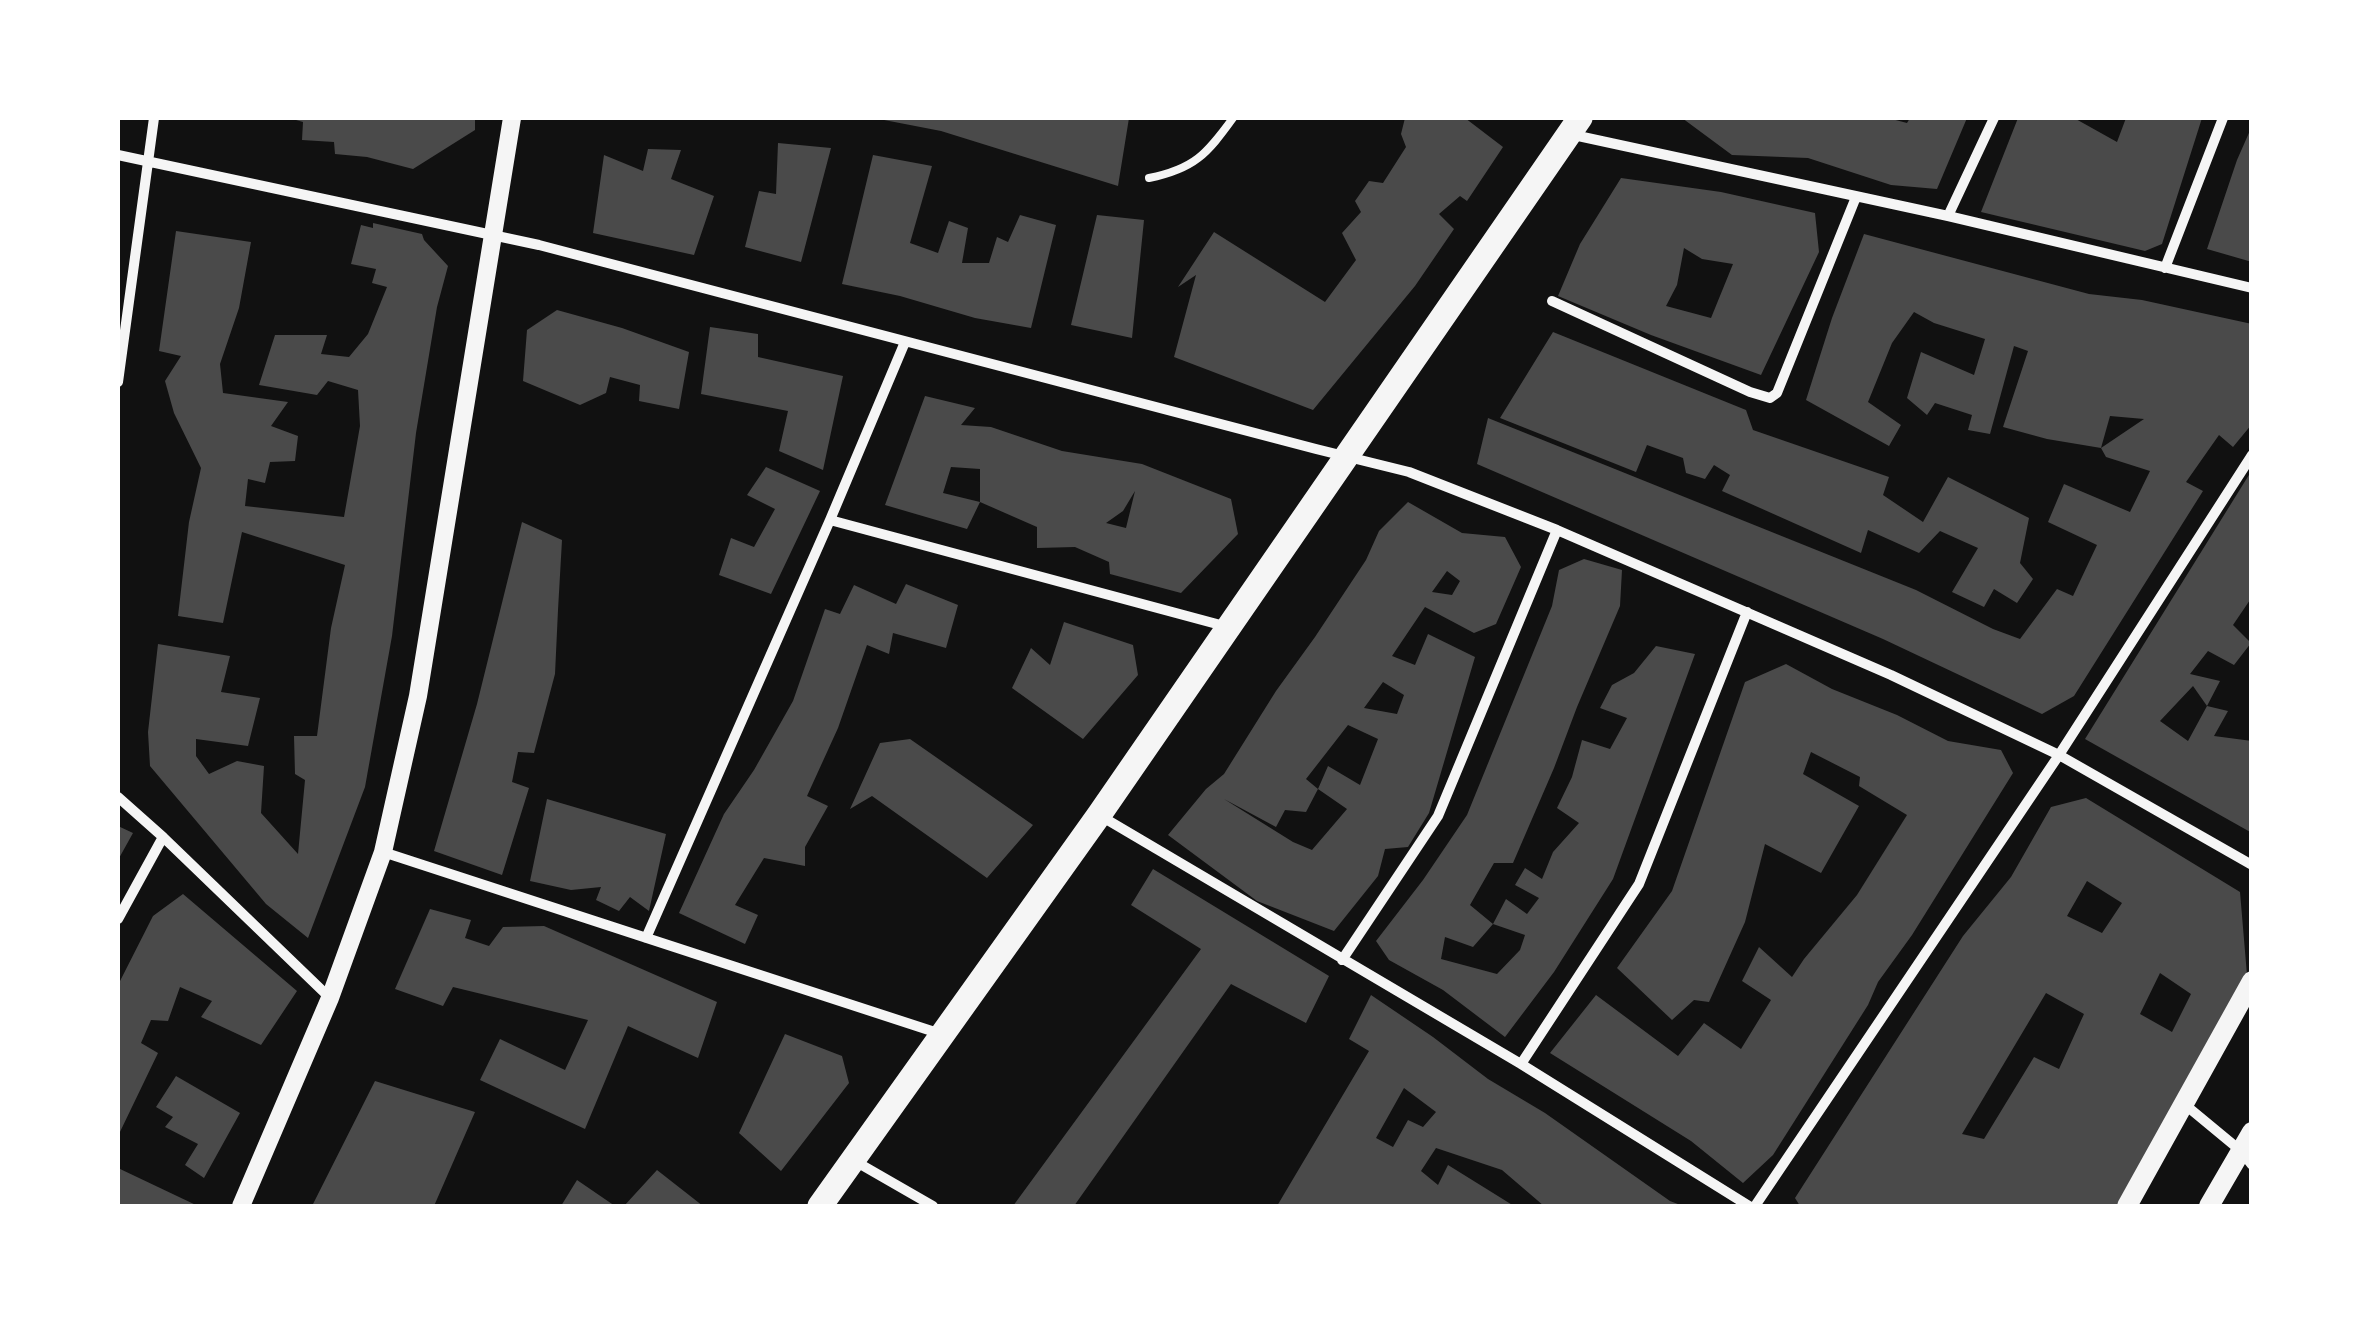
<!DOCTYPE html>
<html>
<head>
<meta charset="utf-8">
<style>
  body { margin:0 }
  #map { position:relative; width:2369px; height:1324px; overflow:hidden; background:#111; font-family:Raleway,sans-serif }
  canvas { display:block }
  .frame { position:absolute; inset:0; border:120px solid #fff; pointer-events:none }
</style>
</head>
<body>
<div id="map">
<canvas width="2369" height="1324"></canvas>
<div class="frame"></div>
</div>
<script>
const context = document.querySelector('canvas').getContext('2d');
context.lineJoin = 'round';
function fillPath(path, color) {
  context.fillStyle = color;
  context.fill(path, 'evenodd');
}
function strokePath(path, color, width, dash) {
  context.strokeStyle = color;
  context.lineWidth = width;
  context.lineCap = dash ? 'butt' : 'round';
  context.setLineDash(dash || []);
  context.stroke(path);
}
fillPath(new Path2D(`
  M 289,118 L 475,118 L 475,130 L 413,169 L 367,157 L 335,154 L 334,142 L 302,140 L 303,122 Z
  M 879,118 L 1129,118 L 1118,186 L 941,131 L 879,119 Z
  M 1405,118 L 1465,118 L 1503,147 L 1467,201 L 1460,196 L 1439,214 L 1454,229 L 1415,286 L 1313,410 L 1174,357 L 1196,275 L 1178,287 L 1214,232 L 1325,302 L 1356,260 L 1342,233 L 1361,212 L 1355,201 L 1369,181 L 1383,183 L 1406,147 L 1401,134 Z
  M 1682,118 L 1888,118 L 1907,123 L 1910,118 L 1967,118 L 1937,189 L 1891,185 L 1808,158 L 1732,155 Z
  M 2018,118 L 2074,118 L 2117,142 L 2126,118 L 2202,118 L 2162,244 L 2145,251 L 1981,212 Z
  M 2252,126 L 2252,262 L 2207,249 L 2237,160 Z
  M 778,143 L 831,148 L 801,262 L 745,247 L 759,191 L 776,194 Z
  M 648,149 L 681,150 L 671,179 L 714,196 L 694,255 L 593,233 L 604,155 L 643,171 Z
  M 873,155 L 932,166 L 910,243 L 938,253 L 949,221 L 968,228 L 962,263 L 989,263 L 997,237 L 1008,242 L 1020,215 L 1056,225 L 1031,328 L 975,318 L 900,296 L 842,284 Z
  M 1621,178 L 1721,192 L 1815,213 L 1819,252 L 1761,375 L 1651,335 L 1558,296 L 1580,244 ZM 1684,248 L 1702,259 L 1733,264 L 1711,318 L 1666,306 L 1677,285 Z
  M 1097,215 L 1144,220 L 1132,338 L 1071,325 Z
  M 373,223 L 422,234 L 424,240 L 448,266 L 437,307 L 416,433 L 392,636 L 365,787 L 308,938 L 266,904 L 150,766 L 148,732 L 158,644 L 230,656 L 221,692 L 260,698 L 248,746 L 196,739 L 196,756 L 209,774 L 237,761 L 264,766 L 261,813 L 298,854 L 305,780 L 295,774 L 294,736 L 317,736 L 331,628 L 345,565 L 242,532 L 223,623 L 178,616 L 189,522 L 201,468 L 174,413 L 165,381 L 181,356 L 159,351 L 176,231 L 251,242 L 239,308 L 220,364 L 223,393 L 288,402 L 271,426 L 298,436 L 295,461 L 270,462 L 265,483 L 248,479 L 245,506 L 344,517 L 360,426 L 358,390 L 328,381 L 317,395 L 259,385 L 275,335 L 327,335 L 321,354 L 349,357 L 368,334 L 387,287 L 372,283 L 376,269 L 351,264 L 361,225 L 373,228 Z
  M 1864,234 L 2089,294 L 2142,300 L 2252,324 L 2252,424 L 2233,447 L 2219,435 L 2186,482 L 2203,491 L 2074,696 L 2042,714 L 1883,639 L 1477,464 L 1488,418 L 1916,590 L 1993,629 L 2020,639 L 2057,589 L 2073,596 L 2097,545 L 2048,522 L 2064,484 L 2130,512 L 2150,471 L 2106,457 L 2101,448 L 2047,439 L 2003,427 L 2028,351 L 2014,346 L 1990,434 L 1968,430 L 1972,415 L 1935,403 L 1927,415 L 1907,398 L 1921,352 L 1974,375 L 1985,339 L 1934,323 L 1914,312 L 1892,343 L 1868,402 L 1901,425 L 1889,446 L 1806,400 L 1832,318 ZM 2110,416 L 2144,419 L 2101,448 Z
  M 557,310 L 622,328 L 689,352 L 679,409 L 639,401 L 640,385 L 610,377 L 606,393 L 580,405 L 523,381 L 527,330 Z
  M 710,327 L 758,334 L 758,357 L 843,376 L 823,470 L 779,451 L 788,411 L 701,394 Z
  M 1553,332 L 1746,410 L 1753,430 L 1889,477 L 1883,495 L 1923,522 L 1948,477 L 2029,518 L 2020,563 L 2033,579 L 2017,603 L 1994,589 L 1984,607 L 1952,592 L 1978,548 L 1940,531 L 1919,553 L 1868,530 L 1861,553 L 1722,491 L 1730,475 L 1714,465 L 1705,479 L 1686,473 L 1683,458 L 1647,445 L 1636,472 L 1500,418 Z
  M 925,396 L 975,408 L 961,425 L 991,427 L 1062,451 L 1142,464 L 1231,499 L 1238,534 L 1181,593 L 1110,574 L 1109,562 L 1075,547 L 1037,548 L 1037,527 L 980,502 L 980,469 L 951,467 L 943,493 L 980,502 L 967,529 L 885,505 ZM 1135,491 L 1126,528 L 1106,523 L 1123,511 Z
  M 766,467 L 820,491 L 771,594 L 719,575 L 731,538 L 754,547 L 775,509 L 747,495 Z
  M 2252,470 L 2252,597 L 2233,625 L 2251,643 L 2234,665 L 2208,651 L 2190,674 L 2220,681 L 2207,706 L 2228,711 L 2214,736 L 2252,741 L 2252,833 L 2085,739 ZM 2193,686 L 2207,706 L 2188,741 L 2160,721 Z
  M 1408,502 L 1462,533 L 1505,537 L 1521,567 L 1496,624 L 1474,633 L 1425,607 L 1392,656 L 1415,665 L 1428,634 L 1475,657 L 1429,813 L 1408,847 L 1385,849 L 1378,876 L 1334,931 L 1257,901 L 1168,835 L 1206,789 L 1224,774 L 1276,691 L 1315,637 L 1366,560 L 1379,531 ZM 1447,571 L 1460,581 L 1452,595 L 1432,592 ZM 1383,682 L 1404,695 L 1397,714 L 1364,708 ZM 1348,725 L 1378,739 L 1360,785 L 1328,766 L 1318,789 L 1347,809 L 1312,850 L 1293,842 L 1224,799 L 1276,827 L 1285,810 L 1306,812 L 1318,789 L 1306,779 Z
  M 522,522 L 562,540 L 558,610 L 555,674 L 534,753 L 518,752 L 512,782 L 529,788 L 502,875 L 434,851 L 477,704 Z
  M 1584,559 L 1622,570 L 1620,606 L 1577,707 L 1554,768 L 1513,863 L 1494,863 L 1470,905 L 1493,924 L 1473,947 L 1445,937 L 1441,959 L 1497,974 L 1520,950 L 1525,935 L 1493,924 L 1506,899 L 1527,914 L 1539,898 L 1515,885 L 1525,868 L 1542,879 L 1553,852 L 1579,823 L 1557,808 L 1572,777 L 1582,740 L 1610,749 L 1627,718 L 1600,708 L 1612,685 L 1634,673 L 1656,646 L 1695,654 L 1613,879 L 1554,972 L 1505,1037 L 1443,990 L 1389,960 L 1376,941 L 1423,880 L 1467,815 L 1552,606 L 1559,570 Z
  M 906,584 L 958,605 L 946,648 L 893,633 L 889,654 L 867,645 L 838,728 L 807,796 L 828,806 L 805,847 L 805,866 L 764,858 L 735,905 L 758,915 L 745,944 L 679,913 L 724,814 L 754,770 L 793,701 L 825,609 L 840,614 L 854,585 L 896,604 Z
  M 1064,622 L 1133,645 L 1138,675 L 1083,739 L 1012,688 L 1031,648 L 1050,665 Z
  M 1786,664 L 1832,689 L 1897,715 L 1948,741 L 2001,750 L 2013,773 L 1912,935 L 1878,982 L 1868,1005 L 1773,1155 L 1743,1183 L 1691,1141 L 1550,1053 L 1596,995 L 1678,1056 L 1704,1023 L 1741,1049 L 1771,1000 L 1742,981 L 1759,947 L 1792,977 L 1804,959 L 1857,895 L 1907,815 L 1859,786 L 1860,777 L 1811,752 L 1803,774 L 1859,806 L 1821,873 L 1765,844 L 1745,922 L 1709,1002 L 1694,1000 L 1672,1020 L 1617,968 L 1672,891 L 1745,682 Z
  M 910,739 L 1033,825 L 987,878 L 872,796 L 850,809 L 880,743 Z
  M 2086,798 L 2240,892 L 2247,975 L 2116,1206 L 1800,1206 L 1795,1198 L 1963,936 L 2011,877 L 2051,807 ZM 2087,881 L 2122,903 L 2102,933 L 2067,916 ZM 2160,973 L 2191,994 L 2172,1032 L 2140,1014 ZM 2046,993 L 2084,1014 L 2059,1069 L 2034,1057 L 1984,1139 L 1962,1134 Z
  M 547,799 L 666,834 L 649,911 L 630,897 L 619,911 L 596,900 L 601,887 L 571,890 L 530,881 Z
  M 118,826 L 133,833 L 118,860 Z
  M 1153,869 L 1329,976 L 1306,1023 L 1231,984 L 1074,1206 L 1013,1206 L 1201,949 L 1131,905 Z
  M 183,894 L 297,991 L 261,1045 L 201,1017 L 212,1001 L 180,987 L 168,1021 L 151,1020 L 141,1043 L 158,1053 L 118,1136 L 118,985 L 153,916 Z
  M 430,909 L 471,920 L 465,938 L 489,946 L 503,927 L 544,926 L 717,1002 L 698,1058 L 628,1026 L 585,1129 L 480,1080 L 500,1039 L 565,1070 L 588,1020 L 453,987 L 443,1006 L 395,989 Z
  M 1371,995 L 1433,1037 L 1488,1079 L 1545,1113 L 1670,1201 L 1683,1206 L 1544,1206 L 1502,1170 L 1436,1148 L 1421,1171 L 1438,1185 L 1448,1165 L 1514,1206 L 1277,1206 L 1369,1051 L 1349,1039 ZM 1404,1088 L 1436,1112 L 1423,1127 L 1408,1120 L 1393,1147 L 1376,1138 Z
  M 785,1034 L 842,1056 L 849,1083 L 781,1171 L 739,1133 Z
  M 176,1076 L 240,1113 L 204,1178 L 185,1165 L 198,1144 L 165,1127 L 173,1117 L 156,1107 Z
  M 375,1081 L 475,1112 L 434,1206 L 312,1206 Z
  M 118,1168 L 198,1206 L 118,1206 Z
  M 657,1170 L 703,1206 L 624,1206 Z
  M 577,1180 L 615,1206 L 561,1206 Z`), '#4a4a4a');
strokePath(new Path2D(`
  M 1149,178 C 1194,169 1207,154 1233,118`), '#f5f5f5', 8);
strokePath(new Path2D(`
  M 1569,134 L 1948,216 L 2252,288
  M 118,155 L 539,245 L 1316,449 L 1409,472 L 1557,530 L 1891,675 L 2059,755 L 2252,865
  M 1948,216 L 1994,118
  M 2165,268 L 2223,118
  M 1552,301 L 1750,392 L 1770,398 L 1777,393 L 1856,197
  M 118,382 L 154,118
  M 830,520 L 1228,627
  M 118,797 L 163,837 L 330,998
  M 1099,815 L 1521,1064 L 1749,1206
  M 383,852 L 941,1034
  M 118,919 L 163,837
  M 646,938 L 830,520 L 905,342
  M 1342,960 L 1438,816 L 1557,530
  M 1521,1064 L 1639,884 L 1747,612
  M 2183,1103 L 2241,1151 L 2252,1165
  M 853,1160 L 933,1206
  M 1755,1206 L 2059,755 L 2252,455`), '#f5f5f5', 10);
strokePath(new Path2D(`
  M 241,1206 L 330,998 L 383,852 L 418,696 L 512,118`), '#f5f5f5', 18);
strokePath(new Path2D(`
  M 2127,1206 L 2252,981
  M 2209,1206 L 2252,1132`), '#f5f5f5', 20);
strokePath(new Path2D(`
  M 820,1206 L 1099,815 L 1580,118`), '#f5f5f5', 25);
</script>
</body>
</html>
